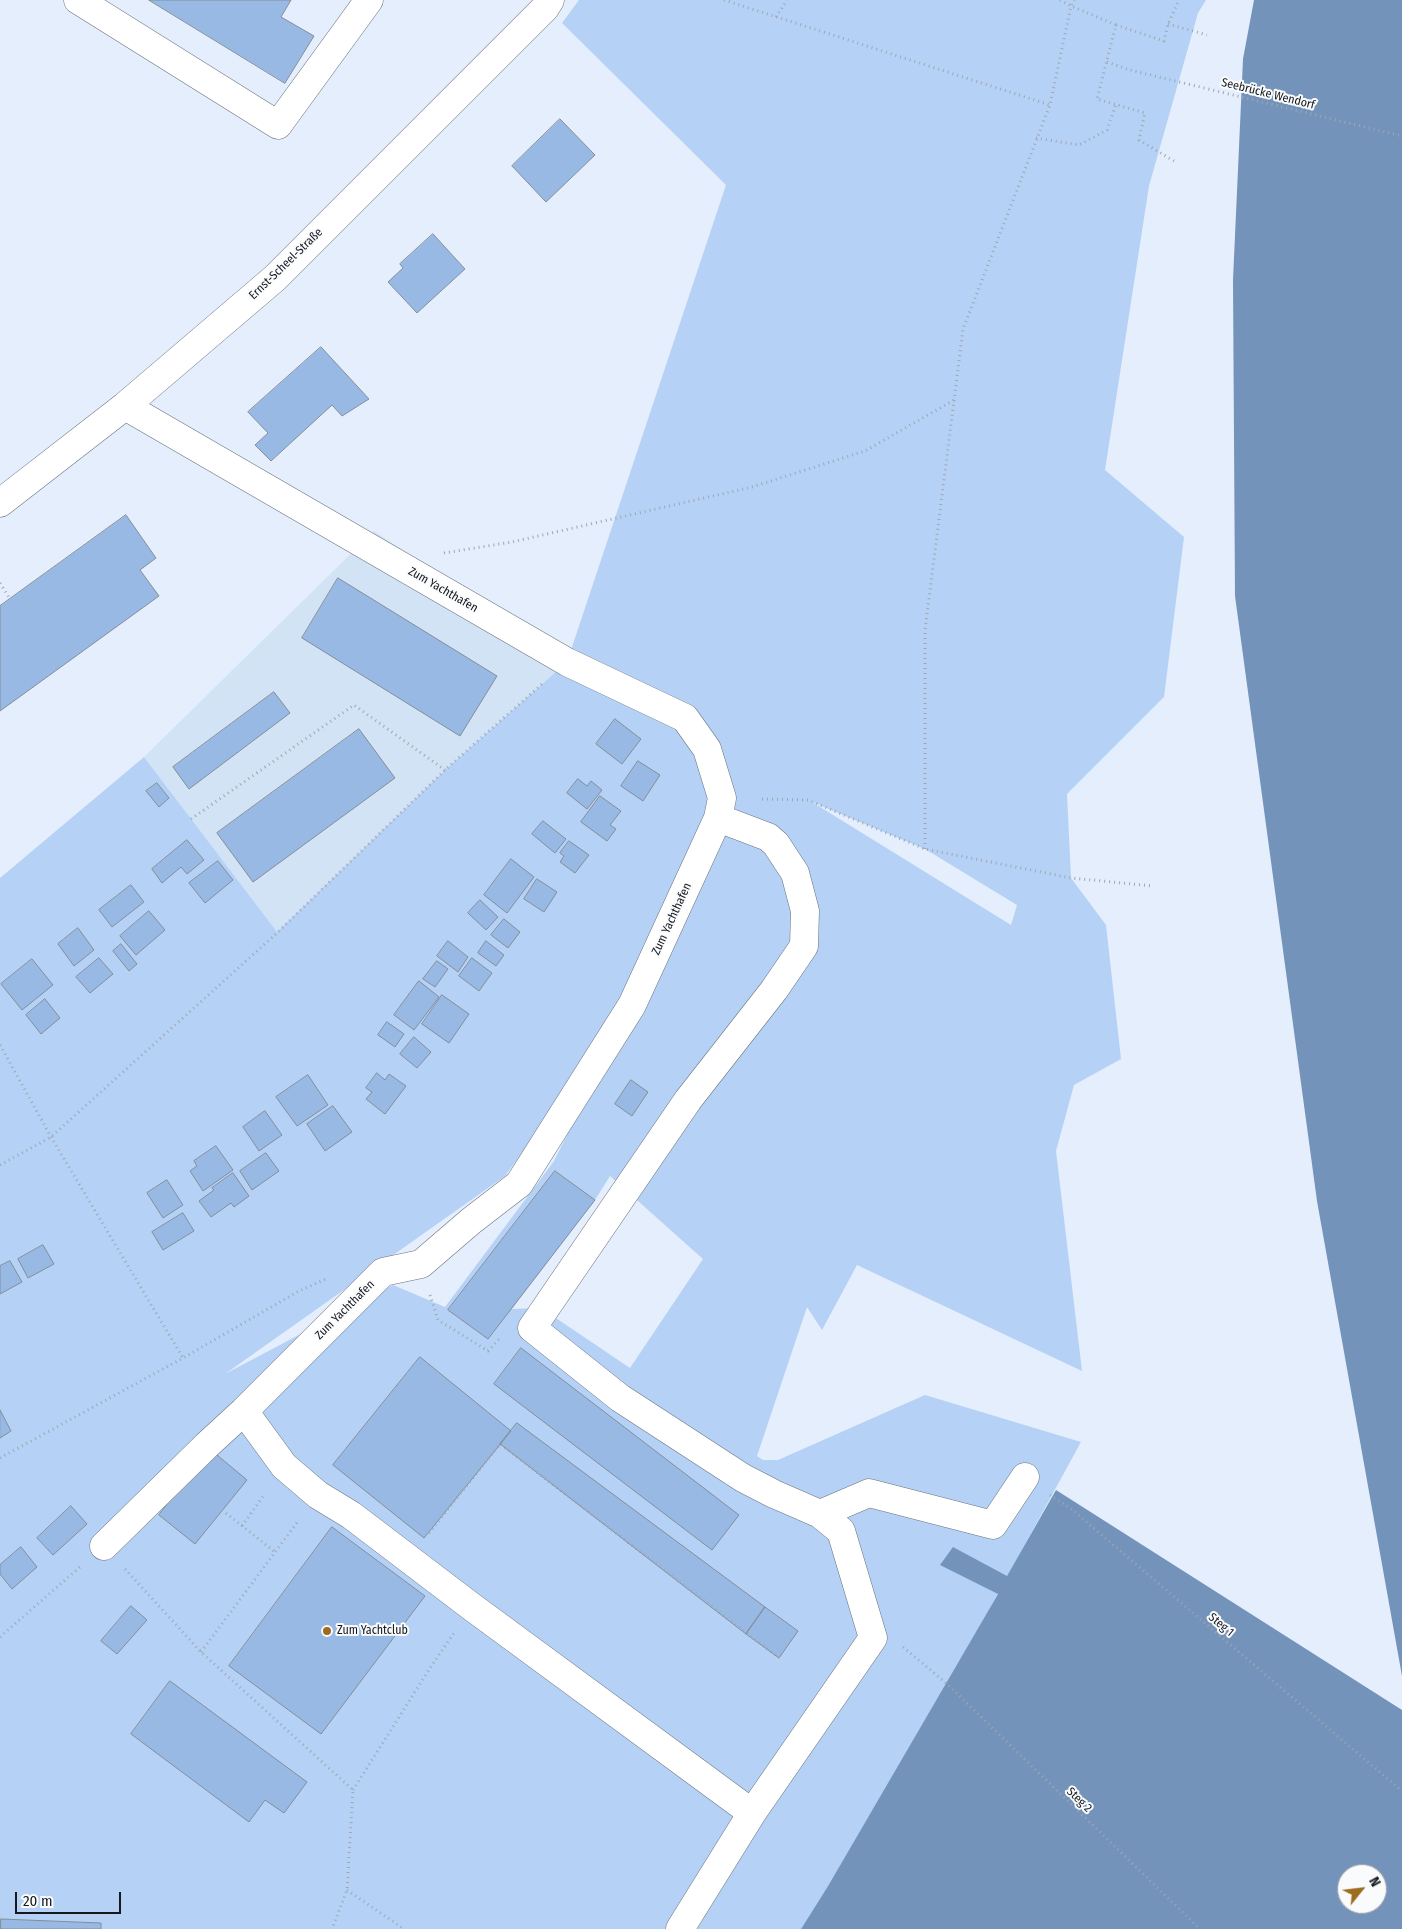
<!DOCTYPE html>
<html>
<head>
<meta charset="utf-8">
<style>
  body { margin:0 }
  #map { position:relative; width:1402px; height:1929px; overflow:hidden; background:#e4eefc; font-family:"Fira Sans Condensed",sans-serif }
  canvas { display:block }
  .north { position:absolute; left:1337px; top:1864px; width:50px; height:50px; box-sizing:border-box; background:#f9fbfd; border:1px solid #9ea0a3; border-radius:50%; rotate:61deg; font-size:14px; font-weight:700; line-height:20px; text-align:center; color:#15181d }
  .north::after { content:''; display:block; margin:auto; width:18px; height:22px; background:#9c6c1f; clip-path:polygon(50% 0,100% 100%,50% 72%,0 100%) }
  .scale { position:absolute; left:15px; top:1892px; width:106px; height:22px; box-sizing:border-box; border:2px solid #15181d; border-top:0; padding-left:6px; font-size:15px; line-height:18px; white-space:nowrap; color:#15181d; -webkit-text-stroke:4px #f9fbfd; paint-order:stroke }
</style>
</head>
<body>
<div id="map">
<canvas width="1402" height="1929"></canvas>
<div class="north">N</div>
<div class="scale">20 m</div>
</div>
<script>
const context = document.querySelector('canvas').getContext('2d');
context.lineJoin = 'round';
function fillPath(path, color) {
  context.fillStyle = color;
  context.fill(path, 'evenodd');
}
function strokePath(path, color, width, dash) {
  context.strokeStyle = color;
  context.lineWidth = width;
  context.lineCap = dash ? 'butt' : 'round';
  context.setLineDash(dash || []);
  context.stroke(path);
}
function write(font, color, halo, rows, align = 'center') {
  context.font = font + ' "Fira Sans Condensed",sans-serif';
  context.lineWidth = 4;
  context.setLineDash([]);
  context.textBaseline = 'middle';
  context.strokeStyle = halo;
  context.fillStyle = color;
  for (const [text, x, y, turn = 0] of rows) {
    context.save();
    context.translate(x, y);
    context.rotate((+turn || 0) * Math.PI / 180);
    context.textAlign = isNaN(turn) ? turn : align;
    if (halo) context.strokeText(text, 0, 0);
    context.fillText(text, 0, 0);
    context.restore();
  }
}
fillPath(new Path2D(`
  M 374,531 L 567,662 L 445,770 L 277,933 L 144,757 Z`), '#d3e3f6');
fillPath(new Path2D(`
  M 579,0 L 1206,0 L 1198,13 L 1149,186 L 1105,470 L 1184,537 L 1164,697 L 1067,794 L 1071,878 L 1106,925 L 1121,1059 L 1074,1085 L 1056,1151 L 1082,1371 L 857,1265 L 822,1330 L 807,1307 L 757,1456 L 763,1460 L 778,1460 L 925,1395 L 1081,1442 L 990,1608 L 828,1886 L 801,1929 L 0,1929 L 0,878 L 144,757 L 277,932 L 445,770 L 567,662 L 726,185 L 562,23 ZM 812,802 L 925,849 L 1017,905 L 1011,925 ZM 630,1009 L 554,1161 L 445,1307 L 393,1285 L 225,1374 L 505,1176 ZM 610,1176 L 703,1259 L 630,1368 L 541,1308 L 512,1309 L 595,1200 Z`), '#b5d2f6');
fillPath(new Path2D(`
  M 1254,0 L 1402,0 L 1402,1676 L 1317,1201 L 1235,596 L 1233,280 L 1243,59 Z
  M 1056,1490 L 1402,1710 L 1402,1929 L 801,1929 L 828,1886 L 998,1594 L 940,1565 L 953,1547 L 1007,1576 ZM 1347,1874 L 1377,1874 L 1377,1904 L 1347,1904 Z`), '#7393bb');
const building = new Path2D(`
  M 149,0 L 291,0 L 281,17 L 314,36 L 285,83 Z
  M 560,119 L 595,155 L 546,202 L 512,166 Z
  M 433,234 L 465,269 L 417,313 L 388,282 L 403,268 L 400,264 Z
  M 321,347 L 369,399 L 342,416 L 332,405 L 271,461 L 255,445 L 268,433 L 248,412 Z
  M 126,515 L 156,558 L 140,570 L 159,596 L 0,711 L 0,606 Z
  M 338,578 L 497,676 L 460,736 L 302,638 Z
  M 274,692 L 290,713 L 189,789 L 173,767 Z
  M 615,719 L 641,739 L 622,764 L 596,744 Z
  M 359,729 L 395,778 L 253,882 L 217,833 Z
  M 638,761 L 660,775 L 643,801 L 621,786 Z
  M 578,779 L 587,786 L 591,781 L 602,790 L 587,809 L 567,793 Z
  M 157,783 L 169,798 L 159,807 L 146,791 Z
  M 600,796 L 621,811 L 610,825 L 616,829 L 607,841 L 581,822 Z
  M 543,821 L 566,839 L 555,853 L 532,834 Z
  M 187,840 L 204,860 L 187,874 L 181,867 L 162,883 L 152,869 Z
  M 569,841 L 589,855 L 575,873 L 560,862 L 564,856 L 560,853 Z
  M 511,859 L 534,877 L 507,913 L 484,895 Z
  M 218,861 L 233,880 L 205,903 L 189,883 Z
  M 537,879 L 557,892 L 544,912 L 524,899 Z
  M 131,885 L 144,902 L 112,927 L 99,910 Z
  M 480,900 L 498,917 L 486,930 L 468,913 Z
  M 149,911 L 165,930 L 136,955 L 120,936 Z
  M 504,919 L 520,932 L 508,948 L 491,935 Z
  M 78,928 L 94,950 L 74,966 L 58,944 Z
  M 448,941 L 468,957 L 458,972 L 437,956 Z
  M 486,941 L 504,955 L 496,966 L 478,953 Z
  M 121,944 L 137,964 L 129,971 L 113,951 Z
  M 99,958 L 113,974 L 90,993 L 76,977 Z
  M 472,958 L 492,973 L 479,991 L 459,976 Z
  M 32,959 L 53,985 L 22,1010 L 1,984 Z
  M 437,961 L 448,969 L 435,987 L 423,979 Z
  M 419,981 L 439,997 L 414,1030 L 394,1015 Z
  M 442,995 L 469,1014 L 449,1043 L 422,1024 Z
  M 45,999 L 60,1018 L 41,1034 L 26,1015 Z
  M 387,1022 L 404,1034 L 395,1047 L 378,1035 Z
  M 414,1037 L 431,1052 L 417,1068 L 400,1054 Z
  M 377,1073 L 385,1080 L 389,1074 L 406,1086 L 385,1114 L 366,1099 L 372,1092 L 366,1088 Z
  M 308,1075 L 328,1105 L 297,1126 L 276,1097 Z
  M 631,1080 L 648,1092 L 632,1116 L 615,1104 Z
  M 333,1106 L 352,1132 L 325,1151 L 307,1124 Z
  M 265,1111 L 282,1135 L 259,1151 L 243,1127 Z
  M 216,1146 L 233,1170 L 203,1191 L 190,1171 L 197,1166 L 194,1161 Z
  M 266,1153 L 279,1171 L 252,1190 L 240,1171 Z
  M 555,1171 L 595,1200 L 488,1339 L 448,1310 Z
  M 233,1173 L 249,1196 L 234,1207 L 231,1203 L 211,1217 L 199,1201 L 214,1190 L 212,1188 Z
  M 167,1180 L 183,1205 L 163,1218 L 147,1193 Z
  M 183,1213 L 194,1231 L 163,1250 L 152,1232 Z
  M 43,1245 L 54,1264 L 28,1278 L 18,1259 Z
  M 10,1261 L 22,1282 L 0,1294 L 0,1266 Z
  M 521,1348 L 739,1515 L 712,1550 L 494,1384 Z
  M 420,1357 L 511,1431 L 424,1538 L 333,1465 Z
  M 0,1410 L 11,1431 L 0,1438 Z
  M 517,1423 L 765,1607 L 746,1634 L 500,1444 Z
  M 211,1450 L 247,1480 L 195,1544 L 159,1515 Z
  M 71,1506 L 87,1524 L 53,1555 L 37,1538 Z
  M 332,1527 L 425,1596 L 321,1734 L 229,1666 Z
  M 21,1547 L 37,1567 L 12,1589 L 0,1574 L 0,1565 Z
  M 131,1606 L 147,1620 L 117,1654 L 101,1641 Z
  M 765,1607 L 798,1631 L 779,1658 L 746,1634 Z
  M 170,1681 L 307,1782 L 284,1813 L 265,1800 L 249,1822 L 131,1734 Z
  M 1,1919 L 101,1923 L 101,1929 L 1,1929 Z`);
fillPath(building, '#98b9e3');
strokePath(building, '#848e9a', 1);
const minor = new Path2D(`
  M 78,0 L 278,125 L 369,0
  M 0,503 L 125,406 L 275,278 L 545,8 L 550,0
  M 718,818 L 768,837 L 776,844 L 795,873 L 805,911 L 804,946 L 774,990 L 688,1100 L 532,1328 L 620,1398 L 743,1478 L 774,1494 L 820,1514
  M 244,1411 L 284,1466 L 318,1495 L 351,1515 L 472,1607 L 752,1813
  M 104,1546 L 207,1445 L 244,1411 L 383,1272 L 421,1264 L 471,1221 L 519,1184 L 632,1005 L 718,818 L 722,798 L 707,749 L 685,718 L 567,662 L 125,406
  M 680,1929 L 752,1813 L 873,1638 L 841,1531 L 820,1514 L 869,1493 L 993,1525 L 1025,1477`);
strokePath(minor, '#6a737f', 29);
strokePath(new Path2D(`
  M 724,0 L 1050,105
  M 1060,0 L 1071,6 L 1116,25
  M 776,17 L 787,0
  M 1168,24 L 1207,35
  M 1107,62 L 1130,70 L 1402,136
  M 1036,138 L 1079,145 L 1107,130 L 1116,104
  M 1174,161 L 1139,140 L 1145,113 L 1097,99 L 1116,25 L 1164,41 L 1168,24 L 1179,0
  M 444,553 L 512,542 L 752,487 L 865,451 L 954,400
  M 0,583 L 10,599
  M 762,799 L 808,800 L 925,849 L 1071,878 L 1153,886
  M 191,819 L 354,705 L 445,770
  M 925,849 L 925,630 L 963,329 L 1050,105 L 1071,6 L 1074,0
  M 0,1045 L 51,1137 L 183,1358
  M 0,1165 L 51,1137 L 277,933 L 445,770 L 542,684
  M 430,1295 L 438,1320 L 488,1351 L 501,1337
  M 0,1458 L 183,1358 L 299,1291 L 328,1278
  M 1050,1495 L 1070,1508 L 1402,1791
  M 222,1510 L 275,1552
  M 242,1526 L 264,1495
  M 429,1533 L 500,1444 L 779,1658
  M 125,1569 L 201,1652 L 353,1790 L 347,1890 L 332,1929
  M 0,1637 L 80,1567
  M 903,1647 L 946,1683 L 1200,1929
  M 201,1652 L 299,1520
  M 353,1790 L 430,1668 L 454,1633
  M 347,1890 L 404,1929`), '#9fa6b1', 3, [1, 4]);
strokePath(minor, '#fff', 28);
for (const [x, y, r, color] of [
  [327,1631,5,"#9c6c1f"]
]) {
  const dot = new Path2D();
  dot.arc(x, y, r, 0, 2 * Math.PI);
  context.fillStyle = color;
  context.fill(dot);
  strokePath(dot, '#f9fbfd', 2);
}
write('12px', '#15181d', '#f9fbfd', [
  ["Seebrücke Wendorf",1268,94,14],
  ["Ernst-Scheel-Straße",286,264,-44],
  ["Zum Yachthafen",443,590,30],
  ["Zum Yachthafen",672,919,-65],
  ["Zum Yachthafen",345,1310,-45],
  ["Steg 1",1221,1625,40],
  ["Steg 2",1079,1800,44]
]);
write('12px', '#15181d', '#f9fbfd', [
  ["Zum Yachtclub",337,1631]
], 'left');
</script>
</body>
</html>
